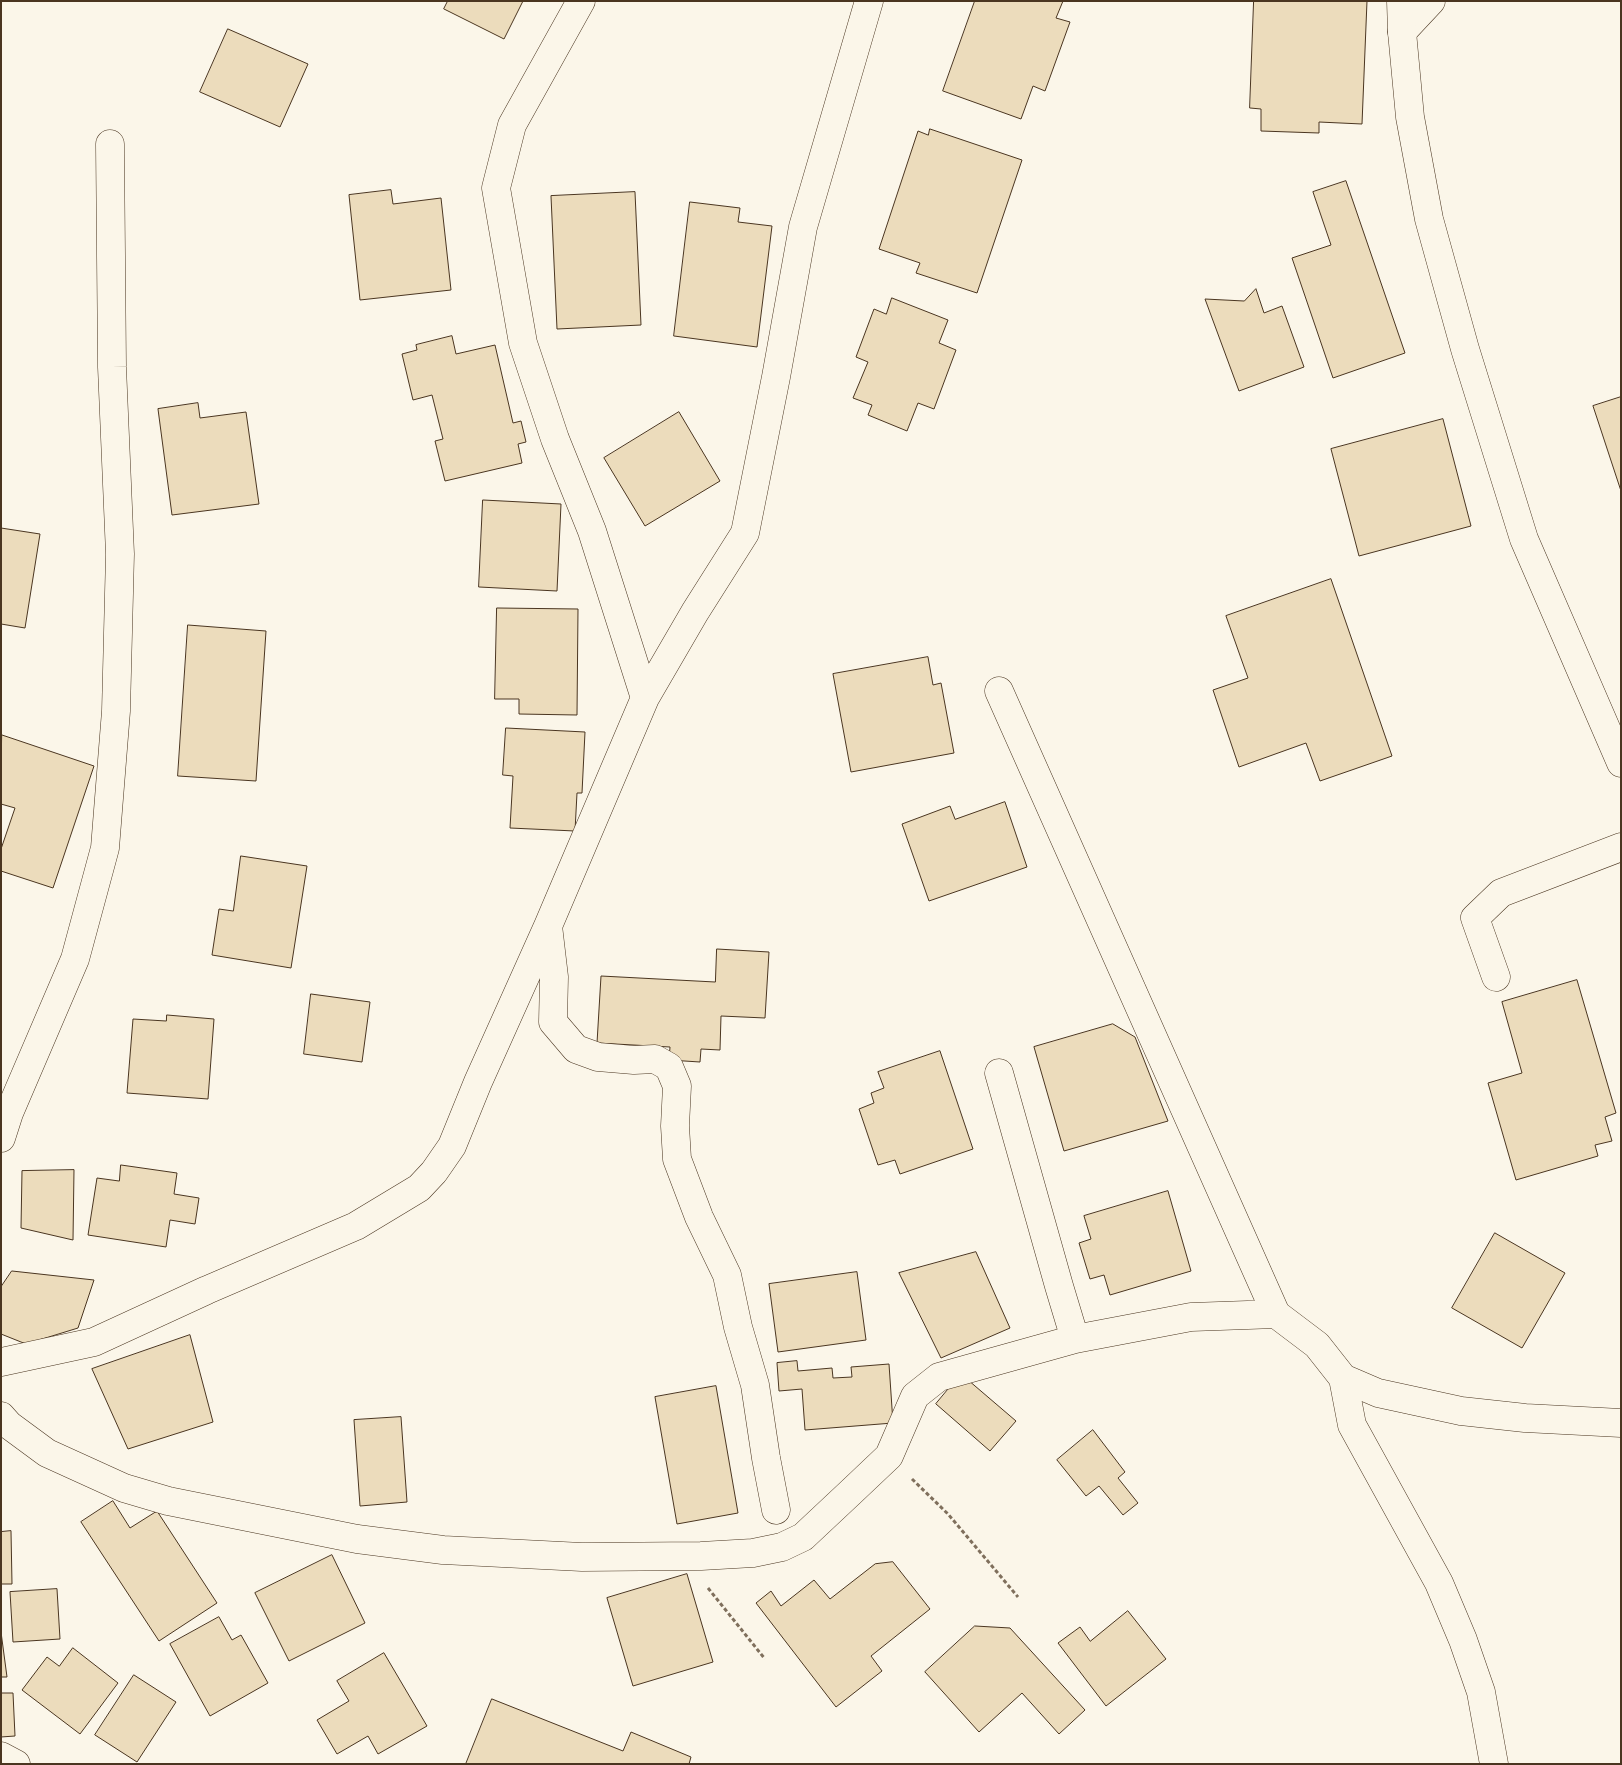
<!DOCTYPE html>
<html>
<head>
<meta charset="utf-8">
<style>
  body { margin:0 }
  #map { position:relative; width:1622px; height:1765px; overflow:hidden; background:#fbf6e9; font-family:"Public Sans",sans-serif }
  canvas { display:block }
  .frame { position:absolute; inset:0; border:2px solid #4a3520; pointer-events:none }
</style>
</head>
<body>
<div id="map">
<canvas width="1622" height="1765"></canvas>
<div class="frame"></div>
</div>
<script>
const context = document.querySelector('canvas').getContext('2d');
context.lineJoin = 'round';
function fillPath(path, color) {
  context.fillStyle = color;
  context.fill(path, 'evenodd');
}
function strokePath(path, color, width, dash) {
  context.strokeStyle = color;
  context.lineWidth = width;
  context.lineCap = dash ? 'butt' : 'round';
  context.setLineDash(dash || []);
  context.stroke(path);
}
const building = new Path2D(`
  M 448,1 L 523,1 L 504,39 L 444,9 Z
  M 975,1 L 1063,1 L 1056,18 L 1070,22 L 1045,91 L 1033,86 L 1021,119 L 943,91 Z
  M 1254,1 L 1367,1 L 1362,124 L 1319,122 L 1319,133 L 1261,131 L 1261,109 L 1250,108 Z
  M 228,29 L 308,64 L 280,127 L 200,92 Z
  M 930,129 L 1022,160 L 977,293 L 916,273 L 920,263 L 879,249 L 918,131 L 928,135 Z
  M 1346,181 L 1405,353 L 1333,378 L 1292,258 L 1331,245 L 1313,192 Z
  M 391,190 L 393,204 L 441,198 L 451,290 L 360,300 L 349,195 Z
  M 635,192 L 641,325 L 557,329 L 551,196 Z
  M 690,202 L 740,208 L 738,222 L 772,226 L 757,347 L 674,336 Z
  M 1256,289 L 1264,313 L 1282,306 L 1304,367 L 1239,391 L 1205,299 L 1244,301 Z
  M 892,298 L 948,320 L 939,343 L 956,350 L 934,409 L 918,403 L 907,431 L 868,415 L 872,405 L 853,398 L 868,362 L 856,357 L 874,309 L 886,314 Z
  M 452,336 L 456,354 L 495,345 L 513,423 L 521,421 L 526,442 L 518,444 L 522,463 L 445,481 L 435,441 L 443,439 L 432,395 L 413,400 L 402,354 L 417,350 L 416,345 Z
  M 1621,397 L 1621,491 L 1593,406 Z
  M 198,403 L 200,418 L 246,412 L 259,504 L 172,515 L 158,409 Z
  M 679,412 L 720,481 L 645,526 L 604,458 Z
  M 1443,419 L 1471,526 L 1359,556 L 1331,449 Z
  M 483,500 L 561,504 L 557,591 L 479,587 Z
  M 1,528 L 40,534 L 25,628 L 1,624 Z
  M 1331,579 L 1392,756 L 1320,781 L 1306,743 L 1239,767 L 1213,690 L 1248,678 L 1226,616 Z
  M 497,608 L 578,609 L 577,715 L 519,714 L 519,699 L 495,699 Z
  M 188,625 L 266,631 L 256,781 L 178,776 Z
  M 928,657 L 933,685 L 941,683 L 954,753 L 851,772 L 833,674 Z
  M 506,728 L 585,732 L 582,793 L 577,793 L 575,831 L 510,828 L 513,776 L 503,775 Z
  M 2,735 L 94,766 L 53,888 L 1,871 L 1,849 L 15,808 L 1,804 Z
  M 1005,802 L 1027,867 L 929,901 L 902,824 L 950,806 L 955,819 Z
  M 241,856 L 307,866 L 291,968 L 212,955 L 219,909 L 233,911 Z
  M 717,949 L 769,952 L 765,1018 L 721,1016 L 720,1050 L 701,1049 L 700,1062 L 669,1060 L 670,1047 L 597,1043 L 601,976 L 715,982 Z
  M 1577,980 L 1616,1113 L 1605,1117 L 1612,1141 L 1595,1145 L 1598,1156 L 1516,1180 L 1488,1083 L 1522,1073 L 1502,1002 Z
  M 311,994 L 370,1002 L 362,1062 L 304,1054 Z
  M 167,1015 L 214,1019 L 208,1099 L 127,1093 L 133,1019 L 166,1021 Z
  M 1113,1024 L 1135,1037 L 1168,1121 L 1064,1151 L 1034,1047 Z
  M 940,1051 L 973,1149 L 900,1174 L 895,1160 L 878,1165 L 859,1109 L 874,1103 L 871,1093 L 884,1088 L 878,1072 Z
  M 121,1165 L 177,1173 L 174,1194 L 199,1198 L 195,1224 L 170,1220 L 166,1247 L 88,1235 L 97,1178 L 119,1181 Z
  M 74,1170 L 73,1240 L 21,1228 L 22,1171 Z
  M 1168,1191 L 1191,1271 L 1110,1295 L 1104,1275 L 1090,1279 L 1079,1243 L 1091,1239 L 1084,1216 Z
  M 1495,1233 L 1565,1273 L 1522,1348 L 1452,1308 Z
  M 976,1252 L 1010,1328 L 941,1358 L 899,1273 Z
  M 12,1271 L 94,1280 L 78,1328 L 26,1344 L 1,1334 L 1,1287 Z
  M 857,1272 L 866,1340 L 778,1352 L 769,1284 Z
  M 190,1335 L 213,1422 L 128,1449 L 92,1369 Z
  M 797,1361 L 798,1371 L 832,1368 L 833,1378 L 852,1377 L 851,1367 L 889,1364 L 893,1423 L 805,1430 L 802,1389 L 779,1391 L 777,1363 Z
  M 961,1374 L 1016,1421 L 990,1451 L 936,1404 Z
  M 716,1386 L 738,1513 L 677,1524 L 655,1397 Z
  M 401,1417 L 407,1502 L 360,1506 L 354,1420 Z
  M 1093,1430 L 1125,1472 L 1118,1478 L 1138,1503 L 1123,1515 L 1099,1486 L 1086,1496 L 1057,1460 Z
  M 113,1501 L 130,1528 L 157,1511 L 217,1603 L 159,1641 L 81,1522 Z
  M 11,1531 L 12,1584 L 1,1584 L 1,1532 Z
  M 332,1555 L 365,1623 L 289,1661 L 255,1593 Z
  M 893,1562 L 930,1609 L 871,1656 L 882,1671 L 836,1707 L 756,1603 L 771,1591 L 781,1606 L 814,1580 L 830,1599 L 875,1564 Z
  M 687,1574 L 713,1662 L 633,1686 L 607,1598 Z
  M 57,1589 L 60,1639 L 13,1642 L 10,1592 Z
  M 1128,1611 L 1166,1659 L 1106,1706 L 1058,1643 L 1080,1627 L 1090,1641 Z
  M 219,1617 L 232,1640 L 241,1635 L 268,1683 L 210,1716 L 170,1644 Z
  M 975,1626 L 1010,1628 L 1085,1710 L 1059,1734 L 1022,1693 L 979,1732 L 925,1672 Z
  M 1,1632 L 7,1677 L 1,1677 Z
  M 73,1648 L 118,1683 L 80,1734 L 22,1690 L 47,1657 L 59,1666 Z
  M 384,1653 L 427,1726 L 378,1754 L 368,1736 L 337,1754 L 317,1720 L 349,1701 L 337,1681 Z
  M 134,1675 L 176,1702 L 137,1762 L 95,1735 Z
  M 1,1693 L 13,1693 L 15,1736 L 1,1737 Z
  M 492,1699 L 623,1751 L 631,1732 L 691,1757 L 689,1764 L 466,1764 Z`);
fillPath(building, '#ecdcbc');
strokePath(building, '#4a3520', 1);
const minor = new Path2D(`
  M 581,1 L 512,125 L 496,188 L 523,343 L 555,439 L 592,531 L 645,698
  M 1402,32 L 1431,1
  M 999,691 L 1276,1314 L 1317,1345 L 1343,1378 L 1378,1393 L 1461,1411 L 1525,1418 L 1621,1423
  M 548,926 L 554,977 L 553,1022 L 576,1049 L 598,1057 L 634,1060 L 655,1059 L 669,1067 L 677,1086 L 675,1126 L 677,1159 L 699,1217 L 727,1275 L 738,1327 L 755,1385 L 766,1458 L 776,1510
  M 1496,977 L 1475,918 L 1501,893 L 1621,847
  M 999,1073 L 1059,1286 L 1075,1339
  M 1,1138 L 9,1113 L 75,959 L 105,848 L 116,711 L 120,554 L 112,367 L 110,144
  M 1,1362 L 94,1342 L 207,1290 L 356,1226 L 419,1188 L 434,1172 L 452,1146 L 478,1082 L 548,926 L 645,698 L 695,612 L 745,533 L 776,377 L 803,227 L 869,1
  M 1343,1378 L 1352,1425 L 1439,1583 L 1463,1640 L 1481,1692 L 1494,1764
  M 1,1416 L 9,1425 L 47,1453 L 124,1488 L 168,1501 L 357,1539 L 443,1550 L 582,1557 L 701,1556 L 753,1553 L 782,1547 L 803,1537 L 851,1492 L 889,1456 L 915,1396 L 939,1377 L 1075,1339 L 1191,1317 L 1276,1314
  M 1,1756 L 16,1764`);
const major = new Path2D(`
  M 1401,1 L 1402,32 L 1410,117 L 1429,219 L 1465,349 L 1524,539 L 1621,763`);
strokePath(minor, '#4a3520', 29);
strokePath(major, '#4a3520', 29);
strokePath(new Path2D(`
  M 912,1479 L 948,1514 L 1018,1597
  M 708,1588 L 765,1659`), '#7f6f5c', 3, [4, 2.5]);
strokePath(minor, '#fbf6e9', 28);
strokePath(major, '#fbf6e9', 28);
</script>
</body>
</html>
